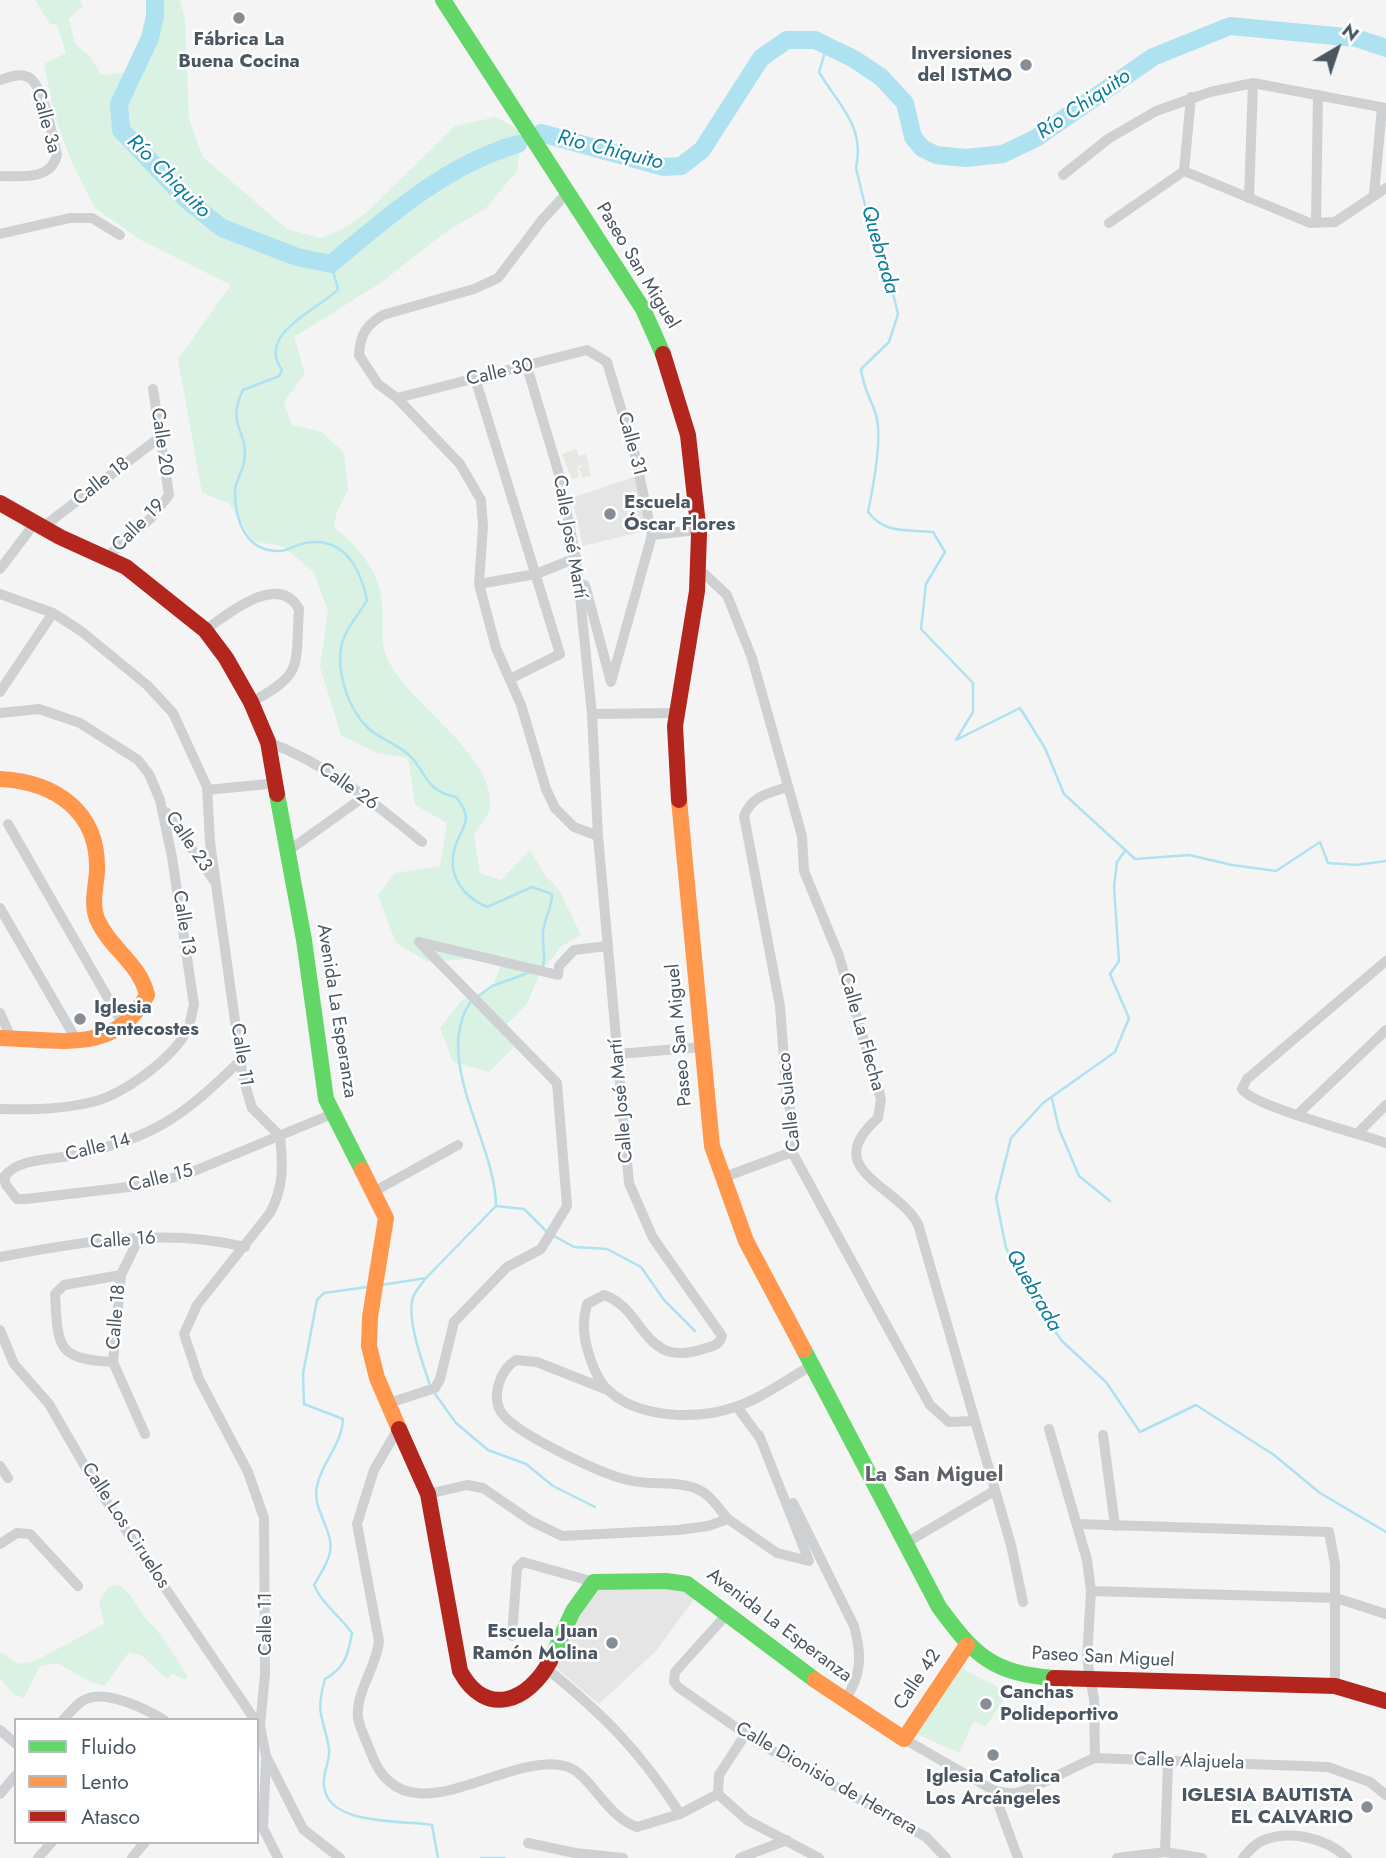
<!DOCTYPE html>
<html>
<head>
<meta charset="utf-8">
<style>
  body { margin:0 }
  #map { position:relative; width:1386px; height:1858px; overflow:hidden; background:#f4f4f4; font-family:Jost,sans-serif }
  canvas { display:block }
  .legend { position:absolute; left:14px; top:1718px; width:245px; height:126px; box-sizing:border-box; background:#fff; border:2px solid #b7bbc0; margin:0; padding:9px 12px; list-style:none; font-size:21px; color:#4a5661 }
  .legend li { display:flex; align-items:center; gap:14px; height:35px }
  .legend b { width:35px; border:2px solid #b7bbc0 }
  .north { position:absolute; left:1302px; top:14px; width:70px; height:70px; -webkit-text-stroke:5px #fff; paint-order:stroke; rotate:39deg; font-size:19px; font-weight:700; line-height:28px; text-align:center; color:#4a5661 }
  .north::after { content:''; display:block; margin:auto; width:24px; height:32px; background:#4a5661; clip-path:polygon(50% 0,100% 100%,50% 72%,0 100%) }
</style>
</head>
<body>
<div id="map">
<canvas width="1386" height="1858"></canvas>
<ul class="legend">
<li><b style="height:9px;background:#63d668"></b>Fluido</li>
<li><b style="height:9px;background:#ff974d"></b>Lento</li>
<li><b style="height:9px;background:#b3261e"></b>Atasco</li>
</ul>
<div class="north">N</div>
</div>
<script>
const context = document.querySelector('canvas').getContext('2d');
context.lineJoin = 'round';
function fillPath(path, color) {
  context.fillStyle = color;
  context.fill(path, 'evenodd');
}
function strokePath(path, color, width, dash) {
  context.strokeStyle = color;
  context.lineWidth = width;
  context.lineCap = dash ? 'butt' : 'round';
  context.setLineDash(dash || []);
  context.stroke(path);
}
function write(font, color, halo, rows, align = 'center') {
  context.font = font + ' Jost,sans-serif';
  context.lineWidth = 5;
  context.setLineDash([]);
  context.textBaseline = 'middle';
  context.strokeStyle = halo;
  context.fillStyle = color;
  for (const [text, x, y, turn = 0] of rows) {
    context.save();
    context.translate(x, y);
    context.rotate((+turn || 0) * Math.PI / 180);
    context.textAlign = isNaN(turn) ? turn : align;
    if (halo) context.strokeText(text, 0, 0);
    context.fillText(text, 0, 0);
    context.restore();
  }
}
fillPath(new Path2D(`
  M 576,449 L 579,456 L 586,454 L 591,476 L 582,478 L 579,468 L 583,467 L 582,464 L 577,468 L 579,477 L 572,479 L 562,454 Z`), '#e8e7e3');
fillPath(new Path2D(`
  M 636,476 L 648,530 L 583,546 L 572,498 Z
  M 672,1586 L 698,1594 L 655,1652 L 599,1704 L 553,1665 L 567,1634 L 591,1595 L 603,1588 Z`), '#e6e5e6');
fillPath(new Path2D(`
  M 35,0 L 80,0 L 83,6 L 69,19 L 75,44 L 90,56 L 101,75 L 123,73 L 140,48 L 149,0 L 180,0 L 185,20 L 189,119 L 203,157 L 287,229 L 320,238 L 340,231 L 366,213 L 455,126 L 496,117 L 522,132 L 517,171 L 486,208 L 444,233 L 382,282 L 294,337 L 305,374 L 284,402 L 292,425 L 322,432 L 344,453 L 348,490 L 336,514 L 334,528 C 358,545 379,571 382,602 C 385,619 379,638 386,655 C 404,703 495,752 490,807 C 489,816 479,827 474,835 L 480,873 L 501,880 L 530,850 L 545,875 L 559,890 L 581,935 L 562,946 L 540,973 L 527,1004 L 507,1024 L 514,1047 L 489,1072 L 453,1062 L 440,1028 L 461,1001 L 492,988 L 505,956 L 428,962 L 396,943 L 378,895 L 395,873 L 440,866 L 447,823 L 415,805 L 408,758 L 377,753 L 341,735 L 320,667 L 328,611 L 314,572 L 282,546 L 253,541 L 229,503 L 202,493 L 178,359 L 231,285 L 141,240 L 95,208 L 73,165 L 55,117 L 44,64 L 66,53 L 57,25 L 50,24 Z
  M 118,1585 C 135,1595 137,1610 149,1622 C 166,1639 174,1655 187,1676 L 186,1680 L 172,1674 L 167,1679 L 142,1656 L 129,1652 L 105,1686 L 91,1682 L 57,1663 L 40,1666 L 24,1698 L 14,1694 L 0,1679 L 0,1652 L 18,1664 L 35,1661 L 104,1624 L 99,1603 L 108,1587 Z
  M 961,1668 L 1009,1693 L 985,1727 L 974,1721 L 959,1753 L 917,1734 Z`), '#d9f2e3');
strokePath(new Path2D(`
  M 827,45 L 819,72 C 839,106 865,125 856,168 L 878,259 L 891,286 L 898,314 L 889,342 L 861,369 C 864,391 870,396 876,415 C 883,438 873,488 868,512 C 886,535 907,529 933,532 L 945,552 L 926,584 L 921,629 L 973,683 L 973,712 L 956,740 L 1020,708 L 1045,748 L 1064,794 L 1135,859 L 1189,855 L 1232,865 L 1276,871 L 1320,842 L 1328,863 L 1356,865 L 1386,861
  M 331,264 L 338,289 C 321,309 255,333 282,370 L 279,376 L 243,390 C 225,426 250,432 244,462 C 243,472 235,480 235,492 C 235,521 246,552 280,551 C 288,551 297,544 305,543 C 344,536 360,568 367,600 C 359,615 343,631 341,648 C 337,675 349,710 368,728 C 381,740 401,745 413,759 C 428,778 428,791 456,797 C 477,822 459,828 454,851 C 448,877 464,897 487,907 L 532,887 L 552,894 C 552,908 544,919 543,932 C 542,945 546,954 543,966
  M 1125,851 L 1117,862 L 1114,887 L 1119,961 L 1110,974 L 1129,1018 L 1115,1052 L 1043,1103 L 1011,1138 L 996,1198 L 1006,1248 L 1034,1302 L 1062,1341 L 1106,1382 L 1140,1432 L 1196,1405 L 1274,1455 L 1320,1493 L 1386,1532
  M 477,997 L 492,986 L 528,973
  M 1052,1099 L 1059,1129 L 1079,1176 L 1110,1201
  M 496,1206 L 524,1209 L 548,1233
  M 554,1236 L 574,1247 L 607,1249 L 641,1267 L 664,1300 L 695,1331
  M 425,1279 C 422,1284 415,1291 413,1297 C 406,1319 423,1364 430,1385
  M 381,1285 L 426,1278 L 496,1206 C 496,1142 430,1058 472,1000
  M 367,1287 L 324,1293 L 317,1300 L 303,1374 L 304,1404 L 343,1419 C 342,1445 322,1461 317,1486 C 311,1510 337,1533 329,1556 C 326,1566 319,1576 314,1585 C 322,1604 340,1616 352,1633 C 348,1655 345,1668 325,1679 C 315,1714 323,1716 329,1748 C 331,1760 322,1773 324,1786 C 328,1827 405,1820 432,1825 L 438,1858
  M 433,1391 L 456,1423 L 488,1450 L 526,1464 L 553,1486 L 595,1507
  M 481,1858 L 505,1858`), '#aee2f0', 2.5);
strokePath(new Path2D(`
  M 155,0 L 155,16 L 150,38 L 119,104 L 121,130 L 187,200 L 222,228 L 297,257 L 331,264 C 387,217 447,164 518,144
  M 541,133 L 664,167 L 681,166 L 702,150 L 761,58 L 787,40 L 815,40 L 854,59 L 881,77 L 905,103 L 913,137 L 922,148 L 936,155 L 966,158 L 1003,154 L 1036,138 L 1153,57 L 1230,26 L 1356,38 L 1386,48`), '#aee2f0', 18);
strokePath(new Path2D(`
  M 0,80 C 9,77 19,73 28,77 C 43,83 53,138 57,155 C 51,181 20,176 0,176
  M 1184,171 L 1191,97
  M 1063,175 L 1108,139 L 1156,111 L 1210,92 L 1253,83 L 1386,108
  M 567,193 L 542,220 L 498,278 L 474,289 L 383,315 C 366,325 360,335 359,355 L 378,384 L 397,398 L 460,464 L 481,500 L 483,526 L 479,584 L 496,648 L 521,705 L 546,789 L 555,808 L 574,827 L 598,836
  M 1374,194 L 1382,108
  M 1249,198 L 1253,83
  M 1316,221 L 1318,95
  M 1109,223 L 1184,171 L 1310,223 L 1335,222 L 1386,188
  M 0,234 L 70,218 L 92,218 L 120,235
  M 527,367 L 559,474 L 576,558 L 592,714 L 598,836 L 629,1183 L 653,1238 L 722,1336 C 719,1345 714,1346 706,1348 C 642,1371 646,1309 604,1295 L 587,1304 C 582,1321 583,1335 588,1351 C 592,1365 597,1379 607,1389 C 637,1419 698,1420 735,1407 C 761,1399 787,1379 811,1366
  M 475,378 L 560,654 L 510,679
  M 397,398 L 587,350 L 607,362 L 635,455 L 652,535 L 611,682 L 585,585
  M 43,527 L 160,437
  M 652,535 L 697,530
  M 108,556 L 151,518 L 169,495 L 153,389
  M 0,569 L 35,523
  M 699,569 L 727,595 L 752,658 L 802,836 L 804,871 L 839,956 L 881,1099 L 878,1118 C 819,1170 896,1184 918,1224 L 1011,1545 L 1023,1602
  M 479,584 L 536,574 L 576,558
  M 0,594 L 53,613 L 81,631 L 147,685 L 173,713 L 207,787 L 210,842 L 243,1078 L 252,1108 L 280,1136 C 283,1165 284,1187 270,1213 L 197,1305 L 184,1334 L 199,1379 L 248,1472 L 264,1518 L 265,1674 L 260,1726 L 266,1756 L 303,1829 L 340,1858
  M 205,630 C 227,615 278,571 299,609 C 295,666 305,674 251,702
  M 0,692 L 53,613
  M 0,713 L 39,709 L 80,723 L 138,760 L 149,774 L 160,800 L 172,857 L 194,1005 C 192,1012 191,1020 189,1026 C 177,1056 123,1095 92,1102 C 64,1109 29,1110 0,1109
  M 592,714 L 674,713
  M 268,742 C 327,764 373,802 422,842
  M 788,787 C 768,793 752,796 744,816 L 780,1006 L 786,1089 L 794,1129 L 792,1152 L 930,1405 L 949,1422 L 973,1421
  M 207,790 L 278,783
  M 166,812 L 215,882
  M 8,824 L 124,1026
  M 288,851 L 365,796
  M 0,908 L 77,1041
  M 1386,961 L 1247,1079 L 1242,1089 C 1252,1106 1361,1134 1386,1143
  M 0,1013 L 11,1038
  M 618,1054 L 702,1047
  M 242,1059 C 182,1117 158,1136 75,1155 C 53,1160 19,1157 4,1177 L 6,1185 L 17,1199 L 26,1199 L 146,1185 L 187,1174 L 332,1114
  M 1297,1115 L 1386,1030
  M 1358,1133 L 1386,1105
  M 722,1178 L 792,1152
  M 375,1191 L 458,1145
  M 138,1240 L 121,1275 L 113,1362 L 145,1434
  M 0,1257 C 79,1242 166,1227 245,1247
  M 0,1330 L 14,1364 L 49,1404 L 98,1489 L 255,1720
  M 113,1362 C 56,1359 58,1347 55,1294 L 64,1285 L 121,1275
  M 605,1389 L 537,1362 L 516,1360 C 500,1370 489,1399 504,1416 C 522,1436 601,1474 628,1480 C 650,1486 676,1480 697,1489 C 710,1494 719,1509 728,1519
  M 389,1403 L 435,1388 L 440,1379 L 454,1322 L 507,1267 L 541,1249 L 567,1206 L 557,1083 L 419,942 L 558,975 L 559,966 L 574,950 L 607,946
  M 737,1407 L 760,1438
  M 399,1427 L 374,1470 L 357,1524 L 379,1641 C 377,1666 355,1693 358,1718 C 360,1729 367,1742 371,1753 C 404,1844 505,1751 565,1766 C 590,1772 605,1816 637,1827 L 680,1814 L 718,1794
  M 1049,1429 L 1087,1560 L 1091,1591 L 1087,1659 L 1094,1699 L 1095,1758
  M 1103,1435 L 1115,1526
  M 0,1466 L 8,1478
  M 428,1494 L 467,1485 L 483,1488 L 531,1521 L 562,1536 L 678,1530 L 708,1526 L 728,1519 L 777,1553 L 809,1561 L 759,1435
  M 793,1503 L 854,1626 C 862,1655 862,1676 844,1701
  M 1077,1524 L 1329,1532 L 1335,1564 L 1335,1686
  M 906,1543 L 994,1491
  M 0,1544 L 17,1533 L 30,1534 L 78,1586
  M 1091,1591 L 1336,1598 L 1386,1614
  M 728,1613 L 675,1672 L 674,1682 L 678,1687 L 757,1742 L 926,1837 L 946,1858
  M 512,1636 L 517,1568 L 523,1562 L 594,1582
  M 547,1669 C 603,1714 641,1752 680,1814
  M 63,1720 C 71,1712 78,1701 89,1698 C 109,1691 146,1709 164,1720
  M 0,1730 L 16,1744
  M 745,1735 L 719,1775 L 718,1794 L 747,1820 L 819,1858
  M 904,1739 L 993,1790 C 1000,1792 1008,1794 1016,1793 C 1029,1792 1076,1765 1095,1758 L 1328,1767 L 1370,1782 L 1386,1795
  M 266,1760 L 263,1828 L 278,1858
  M 993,1790 L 1018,1858
  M 0,1794 L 16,1775
  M 528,1843 L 575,1853 L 623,1858
  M 1165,1852 L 1168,1762
  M 38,1858 L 52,1842
  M 132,1858 L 145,1842
  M 740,1858 L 787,1840
  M 1117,1858 L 1165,1852 L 1202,1858
  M 1243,1858 C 1249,1851 1255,1843 1264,1840 C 1291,1830 1327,1838 1347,1858`), '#ced0d2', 10);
strokePath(new Path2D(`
  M 443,0 L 643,309 L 663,354
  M 277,794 L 304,940 L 326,1099 L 362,1170
  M 804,1350 L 939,1607 C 975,1656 992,1673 1054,1678
  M 550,1661 L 573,1611 L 594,1582 L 666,1581 L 687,1584 L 815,1680`), '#63d668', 16);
strokePath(new Path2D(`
  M 0,779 C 55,782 99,811 97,871 C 96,887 91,904 97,919 C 110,949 139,962 147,995 C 115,1056 58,1039 0,1038
  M 679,800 L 712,1146 L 746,1241 L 804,1350
  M 362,1170 L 386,1218 L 370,1317 L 369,1346 L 377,1378 L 399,1429
  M 815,1680 L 904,1739 L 967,1645`), '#ff974d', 16);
strokePath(new Path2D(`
  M 663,354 L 688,435 L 699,534 L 697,591 L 675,726 L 679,800
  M 0,503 L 60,537 L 126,567 L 205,630 L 226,658 L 251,702 L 268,742 L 277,794
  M 399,1429 L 428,1494 L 460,1671 C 486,1719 529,1701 550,1661
  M 1054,1678 L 1335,1686 L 1386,1701`), '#b3261e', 16);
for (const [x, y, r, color] of [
  [239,18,7,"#868d94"],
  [1026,65,7,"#868d94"],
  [610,514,7,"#868d94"],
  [80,1019,7,"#868d94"],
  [612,1643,7,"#868d94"],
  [986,1704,7,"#868d94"],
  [993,1755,7,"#868d94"],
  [1367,1807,7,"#868d94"]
]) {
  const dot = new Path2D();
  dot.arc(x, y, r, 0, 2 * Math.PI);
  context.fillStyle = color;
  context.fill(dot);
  strokePath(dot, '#fff', 2.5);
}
write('bold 19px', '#4a5661', '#fff', [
  ["Fábrica La",239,40,"center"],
  ["Buena Cocina",239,62,"center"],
  ["Inversiones",1012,54],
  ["del ISTMO",1012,76],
  ["Escuela",624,503,"left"],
  ["Óscar Flores",624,525,"left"],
  ["Iglesia",94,1008,"left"],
  ["Pentecostes",94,1030,"left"],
  ["Escuela Juan",598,1632],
  ["Ramón Molina",598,1654],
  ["Canchas",1000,1693,"left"],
  ["Polideportivo",1000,1715,"left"],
  ["Iglesia Catolica",993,1777,"center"],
  ["Los Arcángeles",993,1799,"center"],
  ["IGLESIA BAUTISTA",1353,1796],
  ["EL CALVARIO",1353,1818]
], 'right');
write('19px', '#4a5661', '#fff', [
  ["Calle 3a",45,121,75],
  ["Paseo San Miguel",637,266,59],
  ["Calle 30",500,373,-13],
  ["Calle 20",161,442,82],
  ["Calle 31",631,444,75],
  ["Calle 18",102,482,-38],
  ["Calle 19",139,526,-45],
  ["Calle José Martí",569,537,80],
  ["Calle 26",348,787,35],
  ["Calle 23",188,842,56],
  ["Calle 13",183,923,81],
  ["Avenida La Esperanza",336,1011,81],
  ["Calle La Flecha",861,1032,74],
  ["Paseo San Miguel",680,1035,-95],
  ["Calle 11",241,1055,81],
  ["Calle José Martí",622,1101,-95],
  ["Calle Sulaco",790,1102,-96],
  ["Calle 14",98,1148,-14],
  ["Calle 15",161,1179,-14],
  ["Calle 16",123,1241,-4],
  ["Calle 18",117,1317,-85],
  ["Calle Los Ciruelos",125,1526,57],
  ["Calle 11",266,1624,-90],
  ["Avenida La Esperanza",779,1626,37],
  ["Paseo San Miguel",1103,1658,3],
  ["Calle 42",918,1680,-56],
  ["Calle Alajuela",1189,1762,2],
  ["Calle Dionisio de Herrera",826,1779,30]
]);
write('italic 21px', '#0c7c9b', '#fff', [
  ["Río Chiquito",1084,105,-34],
  ["Rio Chiquito",610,151,14],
  ["Río Chiquito",168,177,45],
  ["Quebrada",879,250,74],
  ["Quebrada",1033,1291,60]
]);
write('bold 21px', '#5f6368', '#fff', [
  ["La San Miguel",934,1476]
]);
</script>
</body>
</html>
